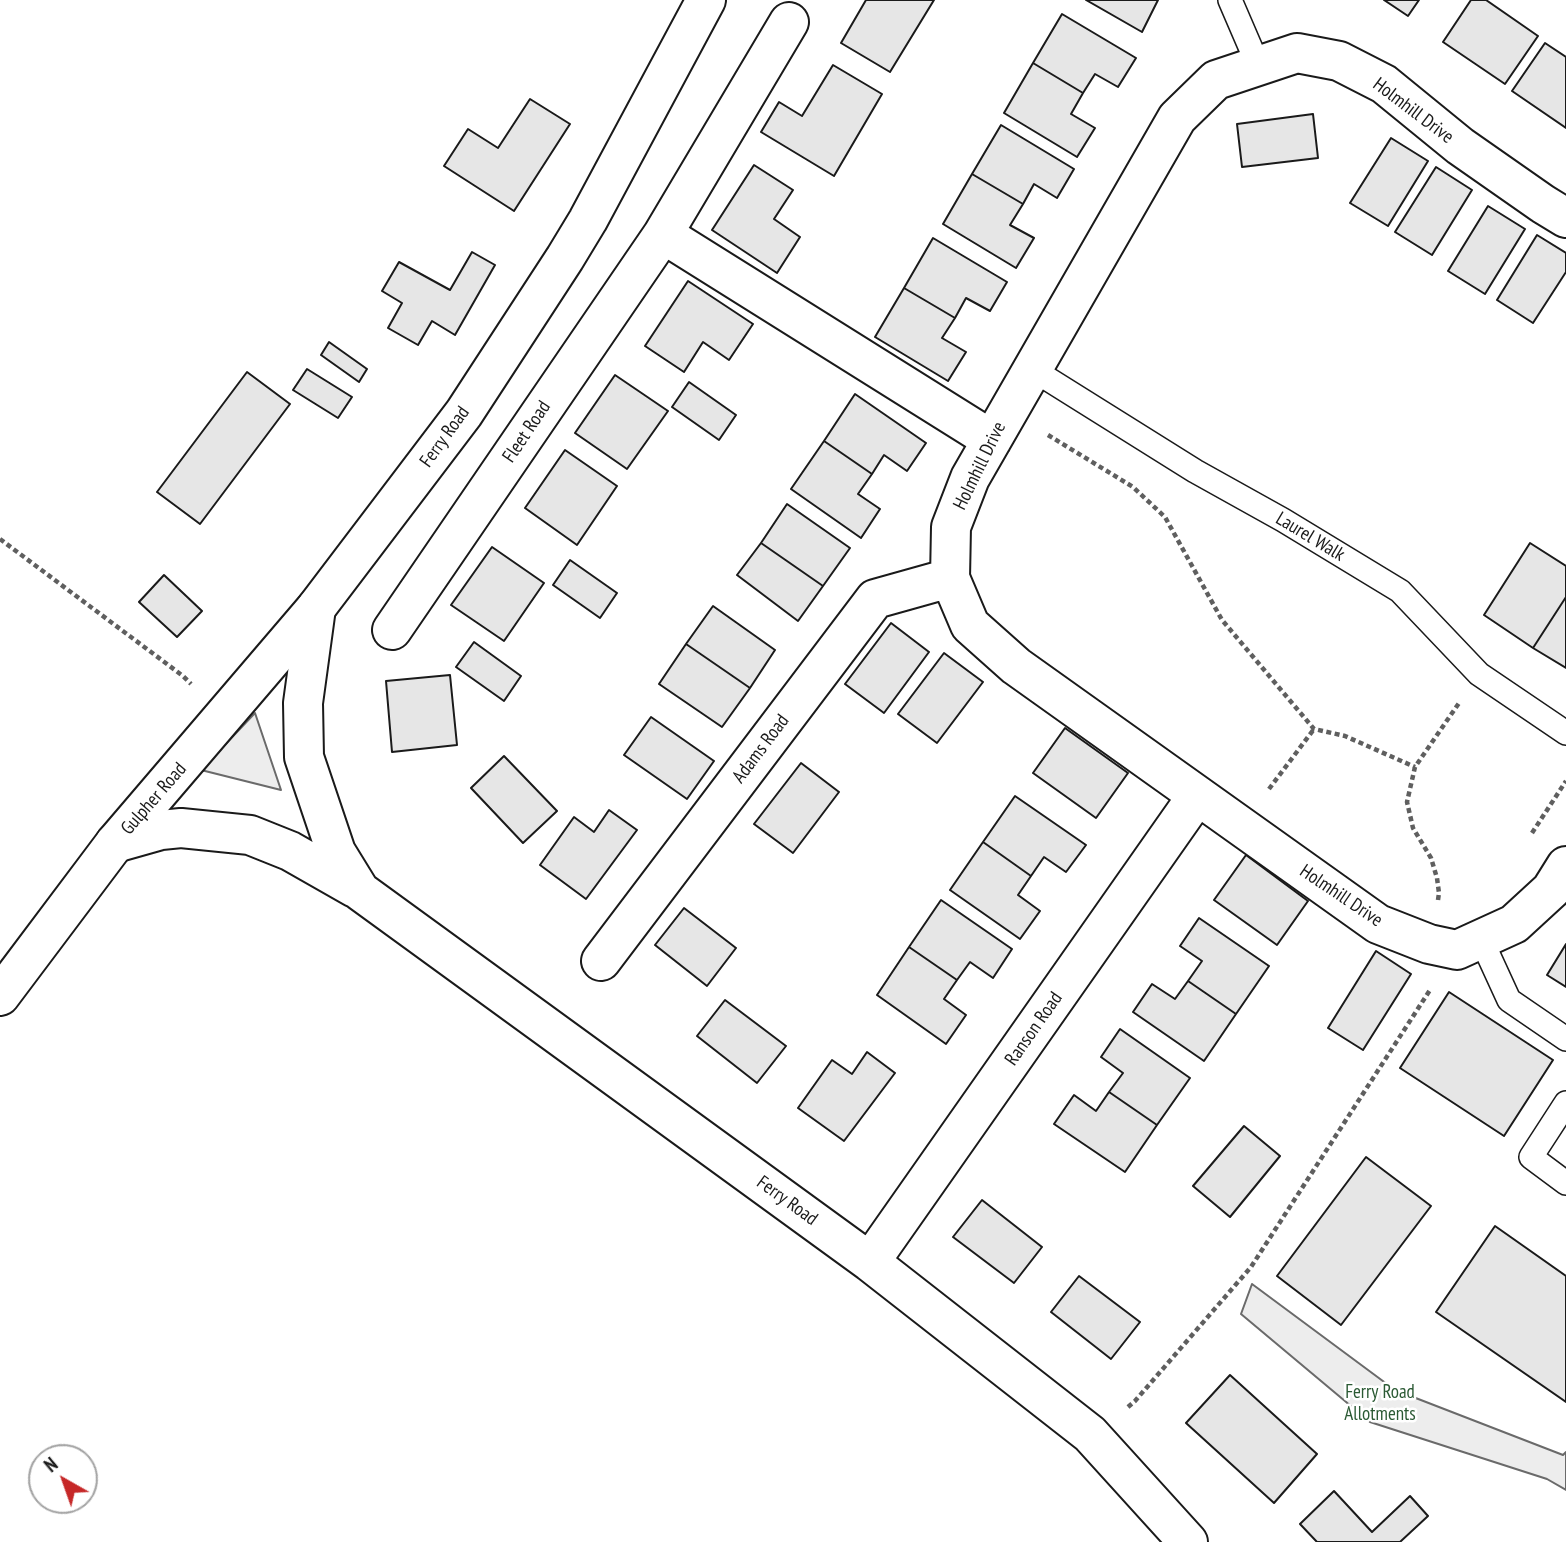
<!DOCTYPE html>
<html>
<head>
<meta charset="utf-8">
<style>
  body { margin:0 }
  #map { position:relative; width:1566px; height:1542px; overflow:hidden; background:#fff; font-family:"PT Sans Narrow",sans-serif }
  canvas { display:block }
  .north { position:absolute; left:28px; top:1444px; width:70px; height:70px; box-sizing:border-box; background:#fff; border:2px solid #a3a3a3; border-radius:50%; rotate:320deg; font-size:19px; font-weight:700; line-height:28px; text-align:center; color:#1a1a1a }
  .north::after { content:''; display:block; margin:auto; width:24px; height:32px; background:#c62828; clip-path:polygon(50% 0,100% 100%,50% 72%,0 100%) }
</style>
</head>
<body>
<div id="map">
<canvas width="1566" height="1542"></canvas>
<div class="north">N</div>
</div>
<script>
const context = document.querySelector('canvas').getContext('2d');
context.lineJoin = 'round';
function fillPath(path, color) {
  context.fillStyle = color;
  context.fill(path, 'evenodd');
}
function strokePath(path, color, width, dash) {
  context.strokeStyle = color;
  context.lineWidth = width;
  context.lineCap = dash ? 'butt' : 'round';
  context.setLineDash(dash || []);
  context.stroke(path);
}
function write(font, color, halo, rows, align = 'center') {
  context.font = font + ' "PT Sans Narrow",sans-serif';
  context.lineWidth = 5;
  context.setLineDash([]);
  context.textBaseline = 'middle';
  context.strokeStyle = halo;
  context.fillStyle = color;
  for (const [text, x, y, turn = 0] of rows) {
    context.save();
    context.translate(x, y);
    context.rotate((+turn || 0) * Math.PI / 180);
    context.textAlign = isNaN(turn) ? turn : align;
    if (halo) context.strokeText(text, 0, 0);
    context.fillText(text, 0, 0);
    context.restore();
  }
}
const built = new Path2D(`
  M 255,713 L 281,790 L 201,770 Z
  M 1252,1284 L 1395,1390 L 1563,1455 L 1566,1452 L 1566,1490 L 1547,1479 L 1370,1422 L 1241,1314 Z`);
fillPath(built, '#ededed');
strokePath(built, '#6a6a6a', 2);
const building = new Path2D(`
  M 866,0 L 934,0 L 890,72 L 841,43 Z
  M 1086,0 L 1158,0 L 1142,32 Z
  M 1384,0 L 1419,0 L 1408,16 Z
  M 1471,0 L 1486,0 L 1538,36 L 1505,84 L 1443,42 Z
  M 1062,14 L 1136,58 L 1118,87 L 1095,74 L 1083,93 L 1033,63 Z
  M 1545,43 L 1566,57 L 1566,128 L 1512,91 Z
  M 1033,63 L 1083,93 L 1071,114 L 1095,128 L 1077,157 L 1004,113 Z
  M 833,65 L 882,94 L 834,176 L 761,132 L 779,102 L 802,116 Z
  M 530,99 L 570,124 L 514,211 L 444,166 L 468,129 L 498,148 Z
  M 1313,114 L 1318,158 L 1242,167 L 1237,124 Z
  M 1001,125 L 1074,169 L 1057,198 L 1034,184 L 1023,204 L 972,174 Z
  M 1391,138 L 1428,161 L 1388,226 L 1350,203 Z
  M 754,165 L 793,190 L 774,219 L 800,237 L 777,273 L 712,230 Z
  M 1436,167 L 1472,190 L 1432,255 L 1395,232 Z
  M 972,174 L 1023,204 L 1010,225 L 1034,238 L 1016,268 L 943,224 Z
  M 1488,206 L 1525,229 L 1485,294 L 1448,271 Z
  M 1537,235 L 1566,253 L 1566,272 L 1533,323 L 1497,300 Z
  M 933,238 L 1007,282 L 990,311 L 966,298 L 955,318 L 904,288 Z
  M 472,252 L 495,265 L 455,335 L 432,321 L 418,345 L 388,328 L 402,303 L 382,291 L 399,262 L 450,290 Z
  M 688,281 L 753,324 L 729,360 L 703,342 L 684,372 L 645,346 Z
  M 904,288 L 955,318 L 942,338 L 966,352 L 948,381 L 875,337 Z
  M 329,342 L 367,369 L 359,382 L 321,355 Z
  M 307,369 L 352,397 L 338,418 L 293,390 Z
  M 247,372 L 290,404 L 200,524 L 157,492 Z
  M 615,375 L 668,411 L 627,469 L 575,433 Z
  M 689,382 L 736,415 L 719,440 L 672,407 Z
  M 855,394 L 926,443 L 907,471 L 884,455 L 872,474 L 824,441 Z
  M 824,441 L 872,474 L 858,494 L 880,509 L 861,538 L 791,489 Z
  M 565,450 L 617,486 L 577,545 L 525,508 Z
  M 787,504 L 850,548 L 823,586 L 761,543 Z
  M 761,543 L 823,586 L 798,621 L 737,575 Z
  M 1530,543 L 1566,566 L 1566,597 L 1533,648 L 1484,615 Z
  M 492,547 L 544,583 L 504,641 L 451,605 Z
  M 570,560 L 617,593 L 600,618 L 553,585 Z
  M 164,575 L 202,611 L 177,637 L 139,602 Z
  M 1566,597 L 1566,668 L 1533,648 Z
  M 713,606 L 775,650 L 750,688 L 686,644 Z
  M 891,623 L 929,652 L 884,713 L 845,684 Z
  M 474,642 L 521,676 L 504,701 L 456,667 Z
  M 686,644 L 750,688 L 722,727 L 659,684 Z
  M 944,653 L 983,682 L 937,743 L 898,714 Z
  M 450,675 L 457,745 L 392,752 L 386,681 Z
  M 651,717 L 714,761 L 687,799 L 624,755 Z
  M 1065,728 L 1128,773 L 1096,818 L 1033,773 Z
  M 504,756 L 557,811 L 523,843 L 471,788 Z
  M 801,763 L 839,792 L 793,853 L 754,824 Z
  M 1015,796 L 1086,845 L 1066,872 L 1044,857 L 1031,876 L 983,842 Z
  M 609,810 L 637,830 L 586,899 L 540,865 L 574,817 L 594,832 Z
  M 983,842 L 1031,876 L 1018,895 L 1040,911 L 1020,939 L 950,890 Z
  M 1246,855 L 1308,901 L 1277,945 L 1214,900 Z
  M 941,900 L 1012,949 L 993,978 L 970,962 L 957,980 L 909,947 Z
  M 684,908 L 736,948 L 707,986 L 655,945 Z
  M 1199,918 L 1269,966 L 1236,1014 L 1188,981 L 1202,961 L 1180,946 Z
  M 1566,944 L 1566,987 L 1547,975 Z
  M 909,947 L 957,980 L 944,999 L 966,1015 L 946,1044 L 877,995 Z
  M 1376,951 L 1411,974 L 1363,1050 L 1328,1028 Z
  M 1188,981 L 1236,1014 L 1204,1061 L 1133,1012 L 1152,984 L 1175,999 Z
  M 1449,992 L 1553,1060 L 1504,1136 L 1400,1068 Z
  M 725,1000 L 786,1046 L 757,1083 L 697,1036 Z
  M 1120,1029 L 1190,1078 L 1157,1125 L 1109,1092 L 1123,1073 L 1101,1057 Z
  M 867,1052 L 895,1073 L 844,1141 L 798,1108 L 832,1060 L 852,1074 Z
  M 1109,1092 L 1157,1125 L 1125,1172 L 1054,1124 L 1074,1095 L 1096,1111 Z
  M 1244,1126 L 1280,1156 L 1230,1217 L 1193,1186 Z
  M 1366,1157 L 1431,1206 L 1341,1325 L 1277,1276 Z
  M 982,1200 L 1042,1247 L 1014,1283 L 953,1237 Z
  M 1495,1226 L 1566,1276 L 1566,1402 L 1436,1312 Z
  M 1079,1276 L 1140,1322 L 1111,1359 L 1051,1312 Z
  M 1230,1375 L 1317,1454 L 1274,1503 L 1186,1423 Z
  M 1334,1491 L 1372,1532 L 1410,1496 L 1428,1516 L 1400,1542 L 1317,1542 L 1300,1524 Z`);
fillPath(building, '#e6e6e6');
strokePath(building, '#1a1a1a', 2);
const lane = new Path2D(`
  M 1230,0 L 1258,65
  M 1032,369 L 1195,471 L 1283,520 L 1400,591 L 1479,674 L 1566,733
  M 1481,939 L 1509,1000 L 1566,1039
  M 1566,1103 L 1531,1157 L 1566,1183`);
const street = new Path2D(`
  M 789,22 L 663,234 L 992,440
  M 1566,218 L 1543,204 L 1460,146 L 1384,84 L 1339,61 L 1297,53 L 1216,80 L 1177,118 L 970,478 L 951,527 L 950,578 L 970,625 L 1016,666 L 1378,924 L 1429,944 L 1457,950 L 1514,924 L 1551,890 L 1566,866
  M 316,608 L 303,703 L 304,757 L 336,852 L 360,891 L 870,1262 L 1090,1434 L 1188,1542
  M 392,630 L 663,234
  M 115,843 L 161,830 L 181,828 L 250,835 L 290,851 L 355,888
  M 601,961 L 875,599 L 950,578
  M 870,1262 L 1197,796`);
const secondary = new Path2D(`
  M 0,996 L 115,843 L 316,608 L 464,413 L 565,258 L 588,220 L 706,0`);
strokePath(lane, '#1a1a1a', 26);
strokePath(street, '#1a1a1a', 42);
strokePath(secondary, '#1a1a1a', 42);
strokePath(new Path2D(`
  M 1048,435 L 1133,487 L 1165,517 L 1222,620 L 1314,729 L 1345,736 L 1415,767
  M 0,539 L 183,676 L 191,684
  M 1269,789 L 1314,729
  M 1532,833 L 1566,781
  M 1438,900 L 1439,893 L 1437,878 L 1431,858 L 1413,828 L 1407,802 L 1415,767 L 1459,703
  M 1128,1407 L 1135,1401 L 1251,1267 L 1430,990`), '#5f5f5f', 4.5, [5, 3.5]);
strokePath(lane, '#fff', 23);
strokePath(street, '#fff', 38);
strokePath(secondary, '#fff', 38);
write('19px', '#1a1a1a', '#fff', [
  ["Holmhill Drive",1413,111,37],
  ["Fleet Road",527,432,-56],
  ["Ferry Road",445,437,-54],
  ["Holmhill Drive",980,466,-64],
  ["Laurel Walk",1310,537,31],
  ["Adams Road",761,749,-53],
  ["Gulpher Road",154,799,-49],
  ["Holmhill Drive",1341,896,34],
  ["Ranson Road",1034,1029,-55],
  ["Ferry Road",787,1201,36]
]);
write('19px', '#2b5a34', '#fff', [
  ["Ferry Road",1380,1393],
  ["Allotments",1380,1415]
]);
</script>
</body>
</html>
